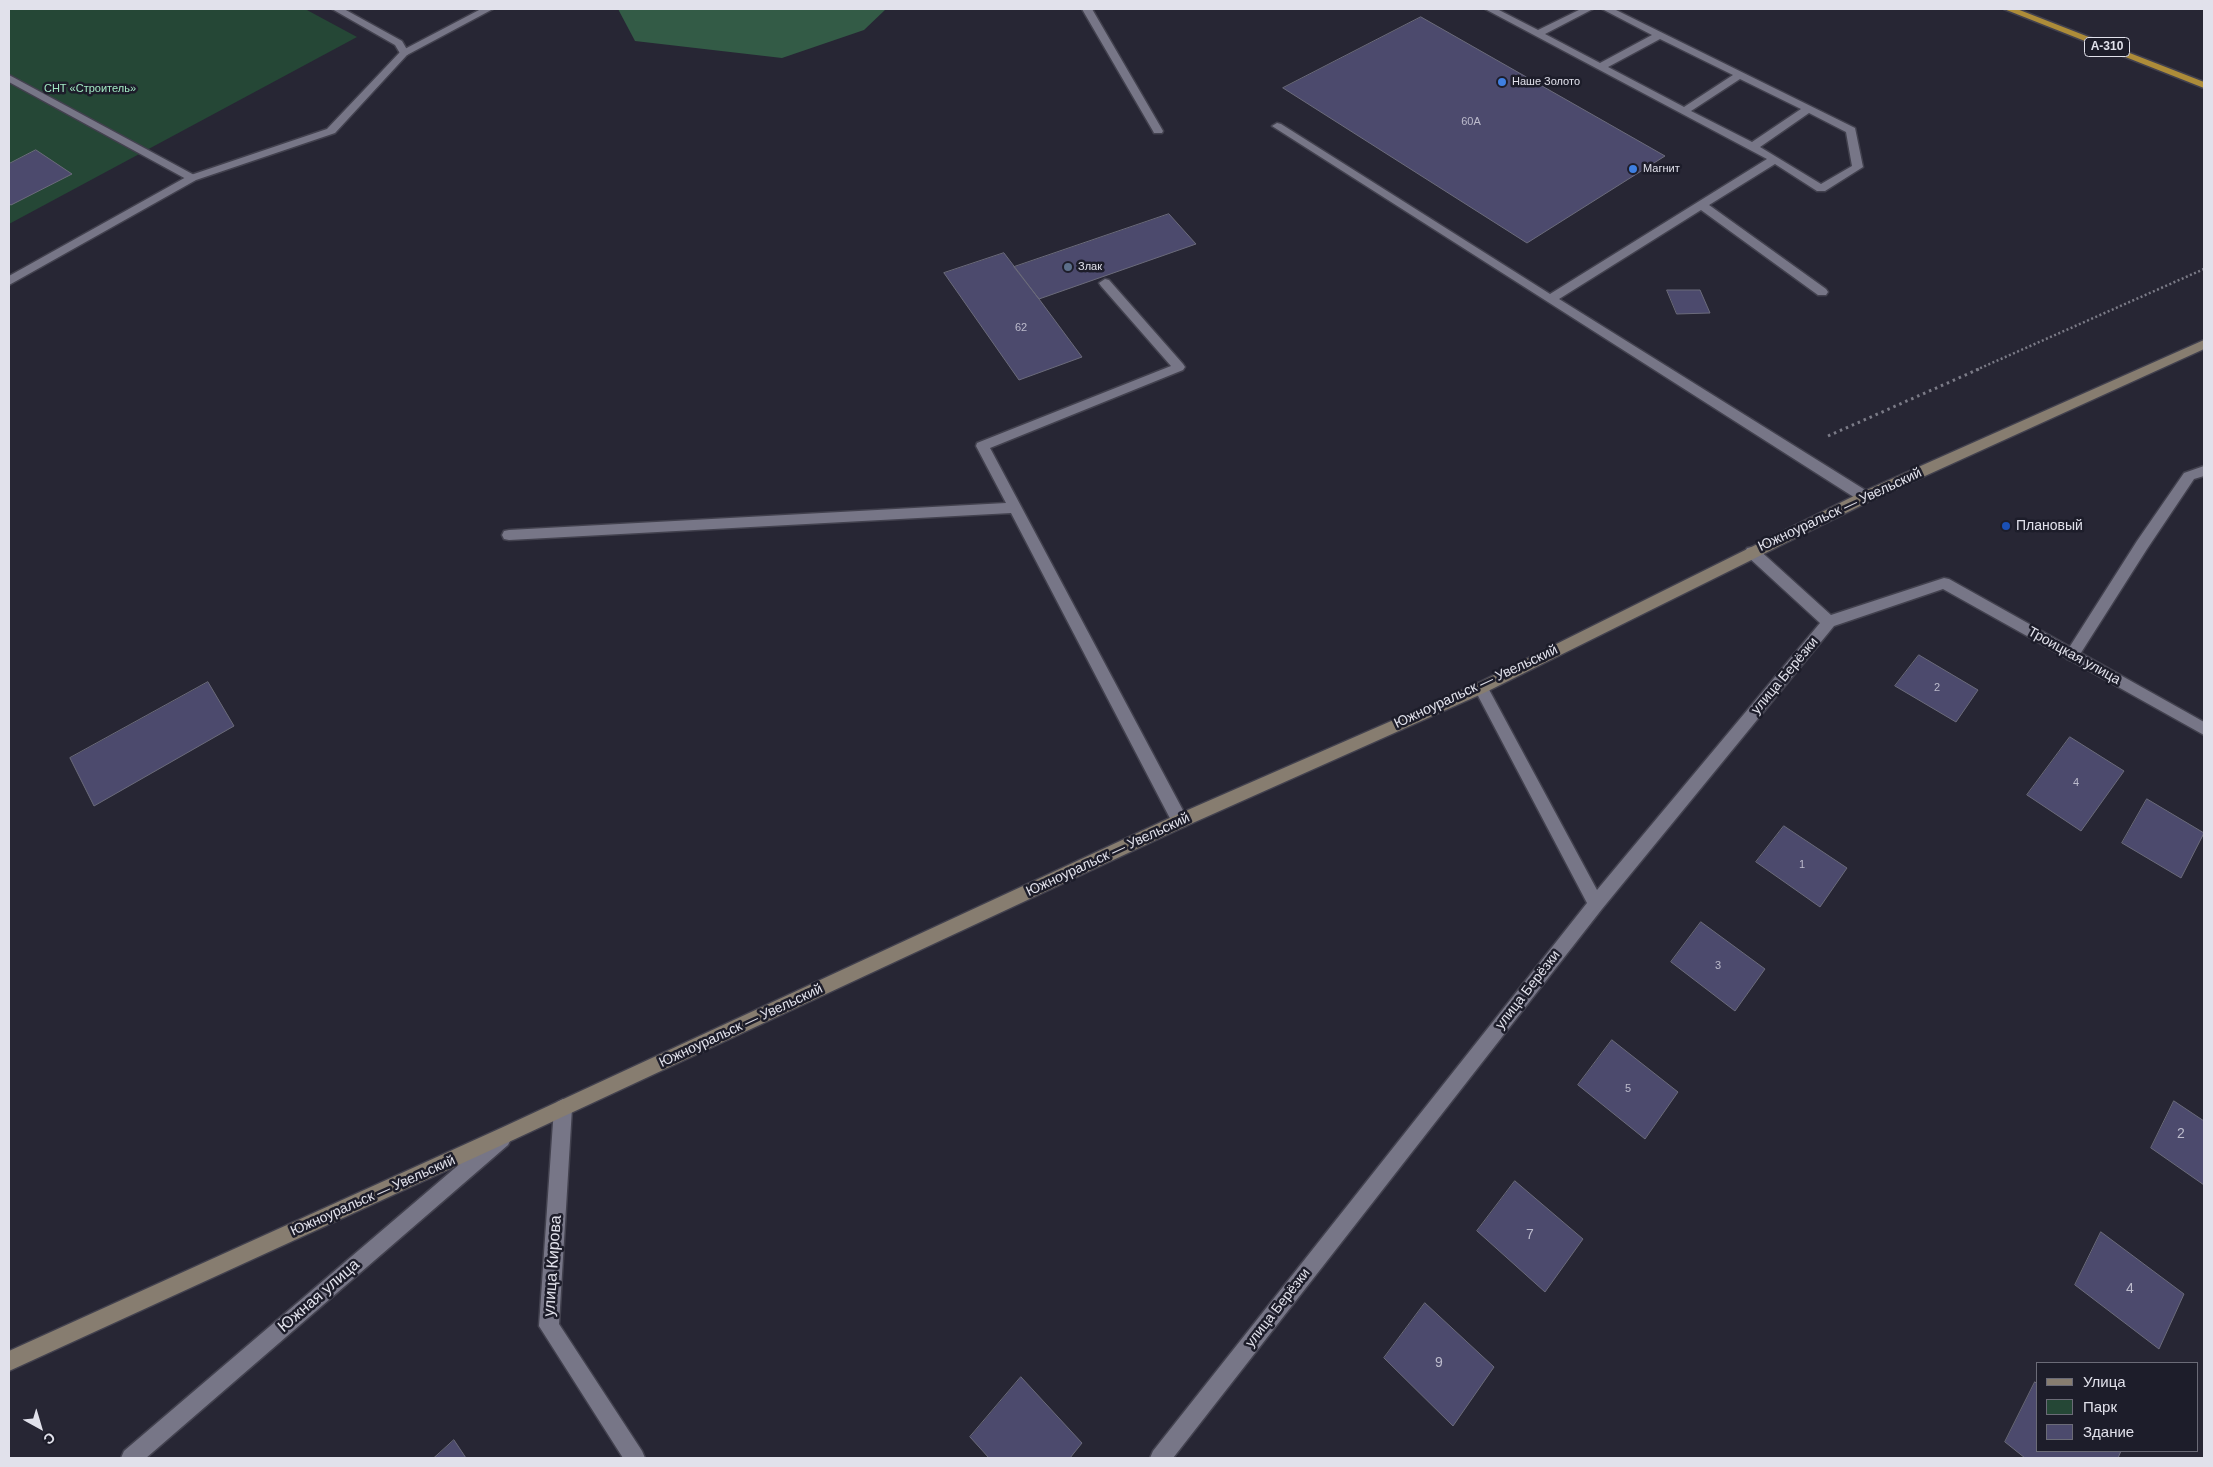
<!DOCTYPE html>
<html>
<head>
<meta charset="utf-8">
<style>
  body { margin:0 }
  #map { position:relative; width:2213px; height:1467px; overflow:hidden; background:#272634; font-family:Arial,sans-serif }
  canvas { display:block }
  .frame { position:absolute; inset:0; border:10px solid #e1e1eb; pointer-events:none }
  .legend { position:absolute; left:2036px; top:1362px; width:162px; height:90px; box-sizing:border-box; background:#1d1d2a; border:1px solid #6b6b77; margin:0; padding:6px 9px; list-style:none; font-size:15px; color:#e1e1eb }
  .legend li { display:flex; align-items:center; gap:10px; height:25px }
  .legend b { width:25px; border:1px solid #6b6b77 }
  .north { position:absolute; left:15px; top:1402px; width:50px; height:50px; -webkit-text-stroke:4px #1d1d2a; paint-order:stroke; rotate:141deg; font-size:14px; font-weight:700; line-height:20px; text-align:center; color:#e1e1eb }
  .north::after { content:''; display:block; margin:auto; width:18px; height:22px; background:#e1e1eb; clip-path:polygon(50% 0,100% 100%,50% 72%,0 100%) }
</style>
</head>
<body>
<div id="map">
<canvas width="2213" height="1467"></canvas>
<div class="frame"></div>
<ul class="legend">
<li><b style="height:6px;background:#877d70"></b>Улица</li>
<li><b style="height:14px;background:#254736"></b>Парк</li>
<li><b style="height:14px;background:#4c4a6d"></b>Здание</li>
</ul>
<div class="north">С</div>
</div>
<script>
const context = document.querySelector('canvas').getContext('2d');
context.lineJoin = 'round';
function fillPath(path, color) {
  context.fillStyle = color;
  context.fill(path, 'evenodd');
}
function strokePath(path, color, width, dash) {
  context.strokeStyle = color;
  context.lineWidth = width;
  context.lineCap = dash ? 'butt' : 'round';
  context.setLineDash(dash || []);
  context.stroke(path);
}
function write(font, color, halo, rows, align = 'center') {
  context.font = font + ' Arial,sans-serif';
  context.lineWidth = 5;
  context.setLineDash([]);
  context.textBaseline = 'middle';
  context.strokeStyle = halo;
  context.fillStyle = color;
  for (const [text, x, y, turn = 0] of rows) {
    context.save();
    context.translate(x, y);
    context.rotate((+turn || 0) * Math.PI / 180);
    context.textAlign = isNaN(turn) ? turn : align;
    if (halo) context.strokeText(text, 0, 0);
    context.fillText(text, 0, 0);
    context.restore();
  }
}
fillPath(new Path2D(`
  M 9,9 L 305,9 L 357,37 L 9,224 Z`), '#254736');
fillPath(new Path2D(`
  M 618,9 L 886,9 L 864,30 L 782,58 L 635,41 Z`), '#335b46');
const building = new Path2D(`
  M 1421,17 L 1665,156 L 1527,243 L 1283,88 Z
  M 36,150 L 72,174 L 11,205 L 9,204 L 9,164 Z
  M 1169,214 L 1196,244 L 1039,299 L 1014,267 Z
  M 1004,253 L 1039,299 L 1082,357 L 1019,380 L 944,273 Z
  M 1667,290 L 1700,290 L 1710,313 L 1677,314 Z
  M 1919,655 L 1978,690 L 1956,722 L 1895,686 Z
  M 208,682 L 234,726 L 94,806 L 70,758 Z
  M 2070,737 L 2124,771 L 2081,831 L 2027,795 Z
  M 2147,799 L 2204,833 L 2181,878 L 2122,843 Z
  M 1784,826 L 1847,868 L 1820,907 L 1756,862 Z
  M 1701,922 L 1765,969 L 1735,1011 L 1671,962 Z
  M 1612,1040 L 1678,1092 L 1645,1139 L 1578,1085 Z
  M 2174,1101 L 2204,1121 L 2204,1185 L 2151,1148 Z
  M 1515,1181 L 1583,1239 L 1545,1292 L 1477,1231 Z
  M 2101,1232 L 2184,1294 L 2159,1349 L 2075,1285 Z
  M 1425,1303 L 1494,1367 L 1453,1426 L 1384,1358 Z
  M 1021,1377 L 1082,1443 L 1070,1458 L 989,1458 L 970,1437 Z
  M 2035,1382 L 2037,1384 L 2037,1451 L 2121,1451 L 2118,1458 L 2025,1458 L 2005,1442 Z
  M 454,1440 L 466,1458 L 434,1458 Z`);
fillPath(building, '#4c4a6d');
strokePath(building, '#6b6b7b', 1);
const lane = new Path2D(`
  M 332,9 L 344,9 L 402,41 L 409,53 L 407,55 L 401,55 L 395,45 Z
  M 1082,9 L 1092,9 L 1163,131 L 1162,133 L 1154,133 L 1153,131 Z
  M 1485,9 L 1497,9 L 1538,30 L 1581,9 L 1593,9 L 1545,34 L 1600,63 L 1652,35 L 1602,9 L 1614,9 L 1855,128 L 1863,167 L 1825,191 L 1817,191 L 1775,164 L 1709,205 L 1826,289 L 1828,292 L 1826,295 L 1818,295 L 1701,210 L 1559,299 L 1870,493 L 1872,497 L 1870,501 L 1860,501 L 1272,126 L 1277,123 L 1281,124 L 1550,294 L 1767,159 ZM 1660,39 L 1733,75 L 1684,107 L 1608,67 ZM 1740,79 L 1801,109 L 1752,142 L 1691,111 ZM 1809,113 L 1846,132 L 1852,166 L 1821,184 L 1760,147 Z
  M 9,75 L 196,176 L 197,178 L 192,181 L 188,180 L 9,82 Z
  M 1105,279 L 1109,280 L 1183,364 L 1185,367 L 1183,370 L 990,448 L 1186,816 L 1188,821 L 1186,826 L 1180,828 L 1174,826 L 1011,513 L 509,540 L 504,539 L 502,535 L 504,531 L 509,530 L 1006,503 L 976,446 L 977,443 L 1171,366 L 1101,286 L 1099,283 Z
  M 2204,466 L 2204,476 L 2194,479 L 2147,549 L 2077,659 L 2072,661 L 2067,659 L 2065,655 L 2067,651 L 2137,541 L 2184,473 Z`);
const street = new Path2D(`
  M 481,9 L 493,9 L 407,55 L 335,133 L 196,180 L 9,285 L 9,276 L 188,176 L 327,129 L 401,51 Z
  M 1752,547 L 1757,548 L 1831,615 L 1944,578 L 1949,579 L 2204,722 L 2204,735 L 1943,589 L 1834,626 L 1602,909 L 1173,1458 L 1150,1458 L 1153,1451 L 1587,903 L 1476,692 L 1474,688 L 1476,684 L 1481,682 L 1486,684 L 1597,890 L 1820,623 L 1747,556 L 1745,552 L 1747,548 Z
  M 563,1099 L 569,1102 L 572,1108 L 559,1324 L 642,1451 L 645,1458 L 623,1458 L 539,1326 L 554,1108 L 557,1102 Z
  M 502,1130 L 508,1133 L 511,1139 L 508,1145 L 146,1458 L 121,1458 L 124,1451 L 496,1133 Z`);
const secondary = new Path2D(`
  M 2204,340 L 2204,349 L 1870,501 L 1486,692 L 1186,826 L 513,1140 L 9,1371 L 9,1351 L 501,1128 L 1174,816 L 1476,684 L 1860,493 Z`);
const highway = new Path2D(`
  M 2004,9 L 2017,9 L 2204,82 L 2204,88 Z`);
strokePath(lane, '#42414e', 3);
strokePath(street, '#42414e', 3);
strokePath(secondary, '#42414e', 3);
strokePath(highway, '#42414e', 3);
strokePath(new Path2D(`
  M 1976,370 L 2204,269`), '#7b7b87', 2.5, [2, 2.5]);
strokePath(new Path2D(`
  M 1828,436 L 1979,369`), '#7b7b87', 3, [2.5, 4]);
fillPath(lane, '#777687');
fillPath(street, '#777687');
fillPath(secondary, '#877d70');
fillPath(highway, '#ad8c39');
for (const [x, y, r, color] of [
  [1502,82,5,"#3f7fe0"],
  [1633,169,5,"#3f7fe0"],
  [1068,267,5,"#5c6f8a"],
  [2006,526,5,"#1a4fb4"]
]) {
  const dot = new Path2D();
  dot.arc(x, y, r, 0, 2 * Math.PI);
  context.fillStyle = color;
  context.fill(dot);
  strokePath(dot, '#1d1d2a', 2);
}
write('11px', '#e1e1eb', '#1d1d2a', [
  ["Наше Золото",1512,82],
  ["Магнит",1643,169],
  ["Злак",1078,267]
], 'left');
write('11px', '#a1e7c2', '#1d1d2a', [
  ["СНТ «Строитель»",90,89]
]);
write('11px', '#bcbbcc', null, [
  ["60А",1471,122],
  ["62",1021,328],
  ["2",1937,688],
  ["4",2076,783],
  ["1",1802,865],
  ["3",1718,966],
  ["5",1628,1089]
]);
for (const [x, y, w] of [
  [2107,47,45]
]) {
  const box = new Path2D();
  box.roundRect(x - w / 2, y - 9.5, w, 19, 4);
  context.fillStyle = '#1d1d2a';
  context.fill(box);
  strokePath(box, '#e1e1eb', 1);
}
write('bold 12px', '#e1e1eb', null, [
  ["А-310",2107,47]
]);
write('14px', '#e1e1eb', '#1d1d2a', [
  ["Южноуральск — Увельский",1840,510,-25],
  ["Троицкая улица",2074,656,29],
  ["улица Берёзки",1785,676,-50],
  ["Южноуральск — Увельский",1476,687,-25],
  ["Южноуральск — Увельский",1108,855,-25],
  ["улица Берёзки",1528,990,-52],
  ["Южноуральск — Увельский",741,1026,-25],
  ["Южноуральск — Увельский",373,1196,-24],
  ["улица Берёзки",1278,1308,-52]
]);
write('14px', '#e1e1eb', '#1d1d2a', [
  ["Плановый",2016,526]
], 'left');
write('14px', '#bcbbcc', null, [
  ["2",2181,1134],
  ["7",1530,1235],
  ["4",2130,1289],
  ["9",1439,1363]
]);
write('16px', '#e1e1eb', '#1d1d2a', [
  ["улица Кирова",553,1266,-86],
  ["Южная улица",319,1296,-41]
]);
</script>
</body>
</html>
